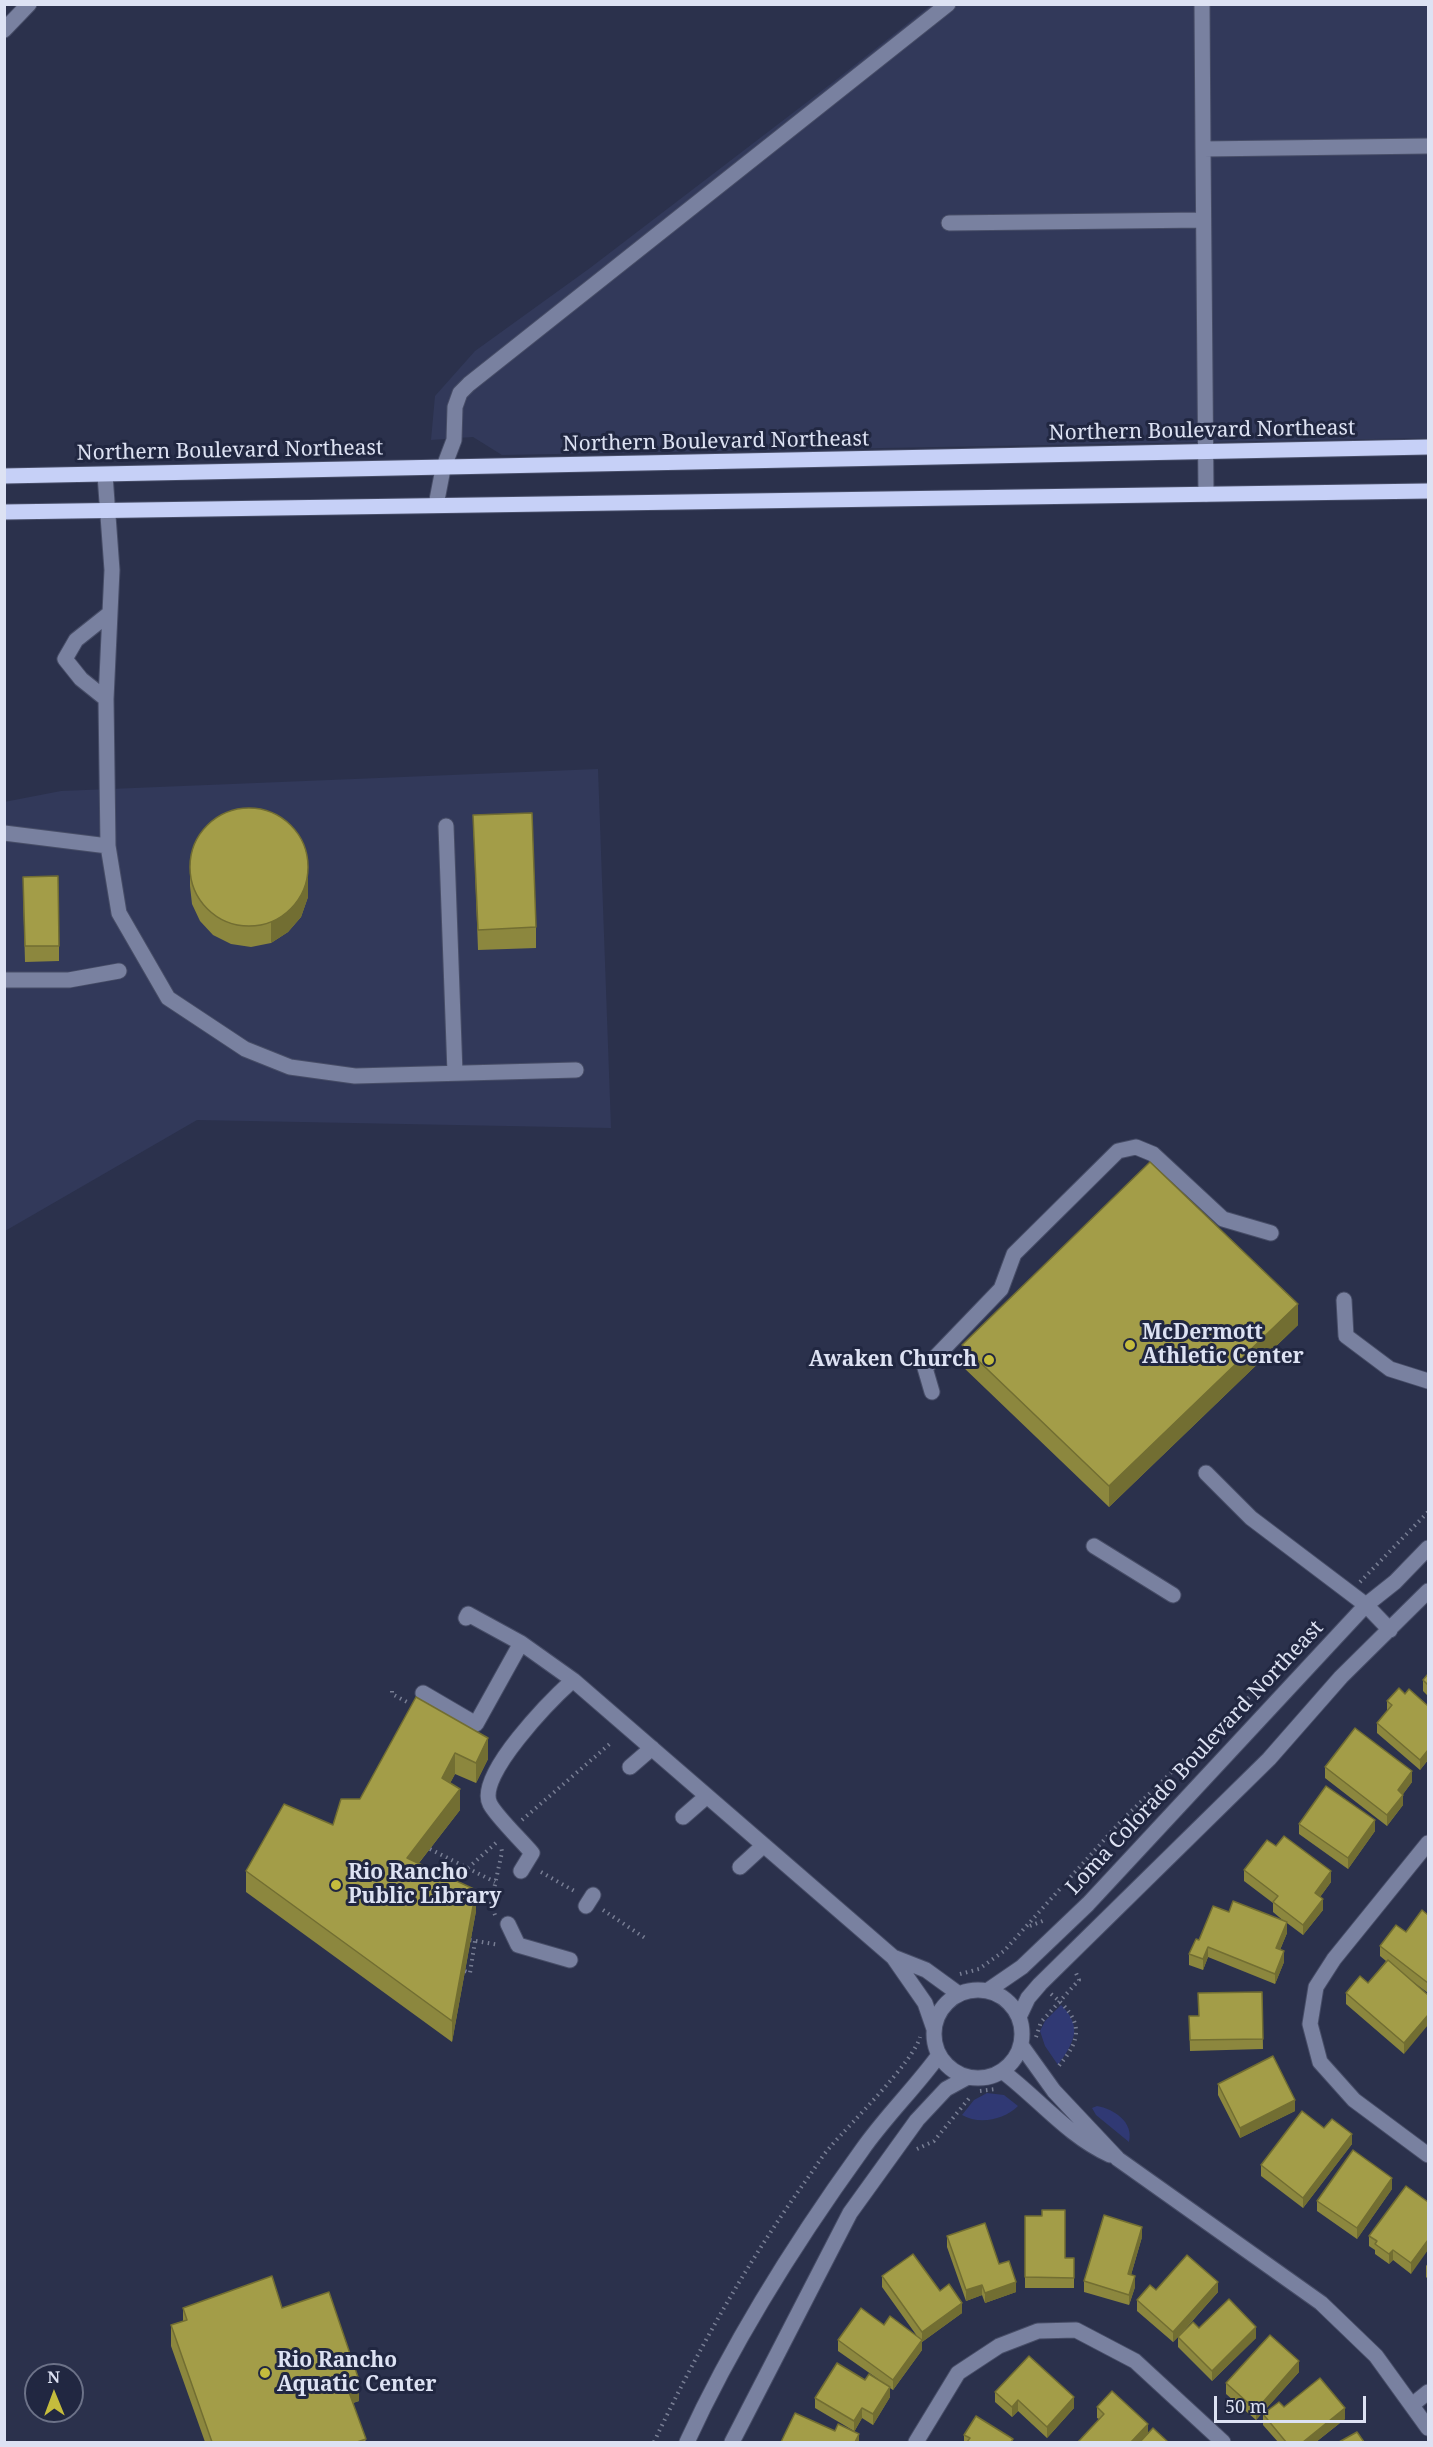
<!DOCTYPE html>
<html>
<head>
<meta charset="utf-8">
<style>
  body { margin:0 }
  #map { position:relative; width:1433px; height:2447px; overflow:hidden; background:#2b314c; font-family:"Noto Serif",serif }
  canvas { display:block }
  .frame { position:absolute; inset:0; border:6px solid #dde2f3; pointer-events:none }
  .north { position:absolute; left:24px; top:2363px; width:60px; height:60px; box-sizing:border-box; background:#212741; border:2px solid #6c7288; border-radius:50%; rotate:359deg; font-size:16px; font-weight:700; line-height:24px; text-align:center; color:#dde2f3 }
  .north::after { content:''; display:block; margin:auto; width:21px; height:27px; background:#c5bc3d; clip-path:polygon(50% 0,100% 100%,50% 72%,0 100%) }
  .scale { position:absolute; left:1214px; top:2396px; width:152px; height:27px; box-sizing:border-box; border:3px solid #dde2f3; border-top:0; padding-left:8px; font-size:18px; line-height:21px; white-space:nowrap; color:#dde2f3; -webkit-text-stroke:4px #212741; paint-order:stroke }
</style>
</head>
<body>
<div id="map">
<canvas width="1433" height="2447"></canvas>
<div class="frame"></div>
<div class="north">N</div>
<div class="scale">50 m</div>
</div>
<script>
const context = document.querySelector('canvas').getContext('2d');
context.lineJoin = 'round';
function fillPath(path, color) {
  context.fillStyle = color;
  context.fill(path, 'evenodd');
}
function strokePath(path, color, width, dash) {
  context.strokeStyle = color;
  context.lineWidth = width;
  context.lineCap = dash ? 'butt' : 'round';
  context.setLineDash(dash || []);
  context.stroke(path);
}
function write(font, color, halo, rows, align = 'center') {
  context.font = font + ' "Noto Serif",serif';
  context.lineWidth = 6;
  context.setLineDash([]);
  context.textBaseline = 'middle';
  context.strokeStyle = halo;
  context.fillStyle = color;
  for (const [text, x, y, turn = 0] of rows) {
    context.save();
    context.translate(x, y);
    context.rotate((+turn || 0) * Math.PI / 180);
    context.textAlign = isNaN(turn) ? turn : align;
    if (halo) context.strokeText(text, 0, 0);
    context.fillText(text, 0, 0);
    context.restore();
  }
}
fillPath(new Path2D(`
  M 931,5 L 1428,5 L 1428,438 L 502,455 L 473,437 L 431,440 L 435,396 L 475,351 L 590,268 L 832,83 Z
  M 598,769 L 611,1128 L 197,1120 L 5,1231 L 4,802 L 61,791 Z`), '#32395a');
fillPath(new Path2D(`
  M 1061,2005 C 1084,2027 1073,2044 1058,2065 L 1045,2046 L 1040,2031 L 1045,2021 Z
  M 987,2093 L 1004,2095 L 1018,2106 C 1004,2120 979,2125 962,2115 L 974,2100 Z
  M 1097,2106 C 1114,2109 1134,2122 1129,2142 L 1096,2115 L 1092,2108 Z`), '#303974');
const minor = new Path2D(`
  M 1202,4 L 1203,149
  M 4,30 L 29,4
  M 949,223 L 1203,220
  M 105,475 L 112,570 L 106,699 L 108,846 L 119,913 L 168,998 L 245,1049 L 290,1067 L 355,1076 L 576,1070
  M 1206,494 L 1203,149 L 1428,146
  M 436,505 L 443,469 L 454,440 L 455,407 L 460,393 L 469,384 L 948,4
  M 106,699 L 81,679 L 65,659 L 76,640 L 110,613
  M 446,826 L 455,1073
  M 4,833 L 108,846
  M 4,980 L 69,980 L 119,971
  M 1344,1300 L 1346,1336 L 1390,1369 L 1428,1381
  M 932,1392 L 925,1368 L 1001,1289 L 1014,1254 L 1118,1151 L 1136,1147 L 1153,1154 L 1223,1219 L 1271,1233
  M 1206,1473 L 1251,1518 L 1366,1605 L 1390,1630
  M 1094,1546 L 1173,1595
  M 466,1618 L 468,1614 L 521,1643 L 573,1680 L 893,1957 L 925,2003 L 934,2029
  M 423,1693 L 476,1724 L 521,1643
  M 630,1767 L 652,1748
  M 683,1817 L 707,1796
  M 1428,1843 L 1334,1959 L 1316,1987 L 1310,2024 L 1320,2062 L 1354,2100 L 1428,2155
  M 740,1867 L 764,1845
  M 521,1871 L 532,1853 C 522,1841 496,1816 490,1804 C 475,1776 553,1698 573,1680
  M 586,1906 L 593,1895
  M 508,1924 L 518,1945 L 570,1960
  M 893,1957 L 926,1970 L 959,1994
  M934 2034a44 44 0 1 1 88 0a44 44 0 1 1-88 0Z
  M 987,1991 L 1022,1967 L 1088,1904 L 1366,1605 L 1395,1582 L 1428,1548
  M 1019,2017 L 1028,1998 L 1040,1984 L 1269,1759 L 1341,1677 L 1428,1591
  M 1021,2045 L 1054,2091 L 1118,2159 L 1321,2303 L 1376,2356 L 1428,2428
  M 1002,2071 C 1038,2098 1068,2136 1110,2155
  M 1412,2405 L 1428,2392
  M 687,2442 C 733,2342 797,2240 862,2150 C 885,2117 915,2088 939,2055
  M 732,2442 L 850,2213 L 917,2120 L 946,2089 L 968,2077
  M 916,2442 L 958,2373 L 999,2346 L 1038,2331 L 1076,2330 L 1135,2361 L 1223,2442`);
const major = new Path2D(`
  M 4,476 L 1428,447
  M 4,512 L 1428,491`);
strokePath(minor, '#474d67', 17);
strokePath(major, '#474d67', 17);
strokePath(new Path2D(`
  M 1360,1582 L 1428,1512
  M 392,1691 L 392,1694 L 409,1703
  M 522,1820 L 612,1742
  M 430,1849 L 495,1882
  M 468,1868 L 498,1841
  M 541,1872 L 576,1892
  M 603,1910 L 645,1938
  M 495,1915 L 491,1903 L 502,1852 L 501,1846
  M 1030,1926 L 1045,1920
  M 470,1940 L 499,1945
  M 465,1971 L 470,1973 L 475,1941
  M 960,1974 L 979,1969 L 1004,1951 L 1122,1820 L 1296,1652
  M 1051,1994 C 1083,2020 1084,2038 1056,2069
  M 1036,2037 L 1041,2022 L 1079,1980 L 1076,1973
  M 980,2091 L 996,2089
  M 917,2149 L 934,2141 L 971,2096
  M 654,2442 C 697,2351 748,2261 807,2179 C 815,2168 822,2156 831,2146 C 850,2124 914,2061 920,2037`), '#787e94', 4, [1.5, 4.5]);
strokePath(minor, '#7981a0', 15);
strokePath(major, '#c6d0f7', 15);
fillPath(new Path2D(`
  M 473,815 L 536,927 L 536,948 L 478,950 Z
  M 190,865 L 308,897 L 301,917 L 288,932 L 271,943 L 251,947 L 231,944 L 213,935 L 200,921 L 192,904 L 190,886 Z
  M 23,892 L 59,946 L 59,961 L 25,962 Z
  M 1298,1325 L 1109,1507 L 962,1366 L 962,1345 Z
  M 1428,1674 L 1428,1696 L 1423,1691 L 1423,1680 Z
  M 416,1697 L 488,1759 L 476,1783 L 455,1774 L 450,1783 L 460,1810 L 419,1863 L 476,1911 L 452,2042 L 246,1892 L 246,1871 L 333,1825 L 360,1799 Z
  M 1387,1701 L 1428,1706 L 1428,1760 L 1420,1770 L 1377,1733 L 1377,1723 L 1387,1711 Z
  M 1325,1767 L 1412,1782 L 1403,1794 L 1403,1805 L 1387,1826 L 1325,1778 Z
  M 1299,1824 L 1375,1831 L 1348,1869 L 1299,1834 Z
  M 1276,1846 L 1331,1882 L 1320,1897 L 1323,1910 L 1303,1935 L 1287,1923 L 1287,1933 L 1280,1950 L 1284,1962 L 1275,1984 L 1208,1957 L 1203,1970 L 1189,1965 L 1189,1954 L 1199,1940 L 1229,1912 L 1285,1922 L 1273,1912 L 1273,1903 L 1244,1881 L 1244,1870 Z
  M 1428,1915 L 1428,1993 L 1412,1981 L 1404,2054 L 1346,2004 L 1346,1993 L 1368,1983 L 1386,1961 L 1380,1956 L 1380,1946 L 1406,1932 Z
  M 1262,1992 L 1263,2049 L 1190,2051 L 1189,2016 L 1198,2016 Z
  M 1218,2084 L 1295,2111 L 1240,2138 L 1218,2095 Z
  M 1324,2128 L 1352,2144 L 1303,2208 L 1261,2176 L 1261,2165 Z
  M 1392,2189 L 1357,2239 L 1317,2211 L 1317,2201 Z
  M 1428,2202 L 1411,2274 L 1393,2260 L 1389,2264 L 1375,2254 L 1375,2250 L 1369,2246 L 1369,2236 Z
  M 1025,2216 L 1065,2258 L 1074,2258 L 1074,2288 L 1025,2288 Z
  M 947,2236 L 999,2264 L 1016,2292 L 985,2303 L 982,2295 L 966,2301 L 947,2247 Z
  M 1142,2237 L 1131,2275 L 1135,2287 L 1129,2305 L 1084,2292 L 1084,2281 Z
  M 1428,2263 L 1428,2279 L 1426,2277 L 1426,2266 Z
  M 882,2276 L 940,2291 L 962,2313 L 922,2342 L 922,2350 L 893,2390 L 890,2388 L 890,2397 L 873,2425 L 862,2418 L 854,2432 L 859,2442 L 835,2431 L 854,2431 L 815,2408 L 815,2398 L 865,2380 L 878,2379 L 838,2351 L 838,2340 L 884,2325 L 917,2336 L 882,2287 Z
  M 1156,2290 L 1218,2292 L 1180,2335 L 1199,2328 L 1256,2338 L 1212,2381 L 1178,2347 L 1178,2337 L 1173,2342 L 1137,2311 L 1137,2300 Z
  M 183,2308 L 282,2308 L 359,2401 L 353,2403 L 366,2442 L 205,2442 L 171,2346 L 171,2325 L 183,2321 Z
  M 1299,2372 L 1256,2420 L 1226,2394 L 1226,2383 Z
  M 995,2392 L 1074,2408 L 1047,2438 L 1018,2411 L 1012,2417 L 995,2402 Z
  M 1097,2407 L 1148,2434 L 1099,2419 L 1097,2418 Z
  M 1284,2407 L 1345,2419 L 1316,2442 L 1278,2442 L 1263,2425 L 1263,2414 Z
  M 964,2435 L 1013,2442 L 964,2442 Z`), '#8c873e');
fillPath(new Path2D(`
  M 308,877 L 308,897 L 301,917 L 288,932 L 271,943 L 271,922 Z
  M 1298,1304 L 1298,1325 L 1109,1507 L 1109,1486 Z
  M 488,1738 L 488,1759 L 476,1783 L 476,1763 Z
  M 1428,1750 L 1428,1760 L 1420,1770 L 1420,1760 Z
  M 455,1753 L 455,1774 L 442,1799 L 442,1778 Z
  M 1412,1771 L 1412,1782 L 1398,1801 L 1398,1790 Z
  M 460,1789 L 460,1810 L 407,1878 L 407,1858 Z
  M 1403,1795 L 1403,1805 L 1387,1826 L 1387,1815 Z
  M 1375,1820 L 1375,1831 L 1348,1869 L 1348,1858 Z
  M 1331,1871 L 1331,1882 L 1315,1904 L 1315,1893 Z
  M 476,1890 L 476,1911 L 452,2042 L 452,2021 Z
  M 1323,1899 L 1323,1910 L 1303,1935 L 1303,1925 Z
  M 1287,1922 L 1287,1933 L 1276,1959 L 1276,1948 Z
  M 1208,1947 L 1208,1957 L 1203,1970 L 1203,1959 Z
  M 1284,1951 L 1284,1962 L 1275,1984 L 1275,1974 Z
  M 1428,2015 L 1428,2025 L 1404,2054 L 1404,2043 Z
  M 1295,2100 L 1295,2111 L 1240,2138 L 1240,2128 Z
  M 1352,2134 L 1352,2144 L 1303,2208 L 1303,2198 Z
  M 1392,2178 L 1392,2189 L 1357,2239 L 1357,2228 Z
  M 1142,2227 L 1142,2237 L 1128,2285 L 1128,2274 Z
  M 1428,2240 L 1428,2250 L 1411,2274 L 1411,2263 Z
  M 1393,2250 L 1393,2260 L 1389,2264 L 1389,2254 Z
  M 1135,2276 L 1135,2287 L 1129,2305 L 1129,2295 Z
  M 1016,2282 L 1016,2292 L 985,2303 L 985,2293 Z
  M 1218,2282 L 1218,2292 L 1173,2342 L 1173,2332 Z
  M 982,2285 L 982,2295 L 966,2301 L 966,2290 Z
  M 962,2303 L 962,2313 L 922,2342 L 922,2350 L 893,2390 L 893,2380 L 922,2340 L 922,2332 Z
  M 1256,2327 L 1256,2338 L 1212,2381 L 1212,2371 Z
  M 1299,2361 L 1299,2372 L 1256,2420 L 1256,2410 Z
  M 359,2380 L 359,2401 L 346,2405 L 346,2384 Z
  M 890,2387 L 890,2397 L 873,2425 L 873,2414 Z
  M 1074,2397 L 1074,2408 L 1047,2438 L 1047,2427 Z
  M 1018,2400 L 1018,2411 L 1012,2417 L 1012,2407 Z
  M 862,2408 L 862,2418 L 854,2432 L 854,2421 Z
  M 1345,2408 L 1345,2419 L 1316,2442 L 1303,2442 Z
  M 1148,2424 L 1148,2435 L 1141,2442 L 1131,2442 Z
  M 859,2434 L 859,2442 L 855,2442 Z`), '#726e32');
const building = new Path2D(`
  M190 867a59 59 0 1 1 118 0a59 59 0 1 1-118 0Z
  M 532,813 L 536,927 L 478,930 L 473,815 Z
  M 58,876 L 59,946 L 25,946 L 23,877 Z
  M 1150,1162 L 1298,1304 L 1109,1486 L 962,1345 Z
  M 1428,1674 L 1428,1685 L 1423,1680 Z
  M 1399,1688 L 1405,1694 L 1409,1689 L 1428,1706 L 1428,1750 L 1420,1760 L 1377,1723 L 1392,1705 L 1387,1701 Z
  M 416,1697 L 488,1738 L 476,1763 L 455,1753 L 442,1778 L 460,1789 L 407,1858 L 476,1890 L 452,2021 L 246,1871 L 284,1804 L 333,1825 L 341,1799 L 360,1799 Z
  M 1355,1728 L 1412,1771 L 1398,1790 L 1403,1795 L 1387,1815 L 1325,1767 Z
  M 1326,1786 L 1375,1820 L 1348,1858 L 1299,1824 Z
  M 1284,1836 L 1331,1871 L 1315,1893 L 1323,1899 L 1303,1925 L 1273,1902 L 1278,1896 L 1244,1870 L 1267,1840 L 1276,1846 Z
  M 1233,1901 L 1287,1922 L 1276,1948 L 1284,1951 L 1275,1974 L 1208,1947 L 1203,1959 L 1189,1954 L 1196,1939 L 1199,1940 L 1213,1906 L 1229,1912 Z
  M 1422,1910 L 1428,1915 L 1428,1983 L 1380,1946 L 1396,1925 L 1406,1932 Z
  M 1388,1960 L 1428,1995 L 1428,2015 L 1404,2043 L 1346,1993 L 1360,1976 L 1368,1983 Z
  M 1262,1992 L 1263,2039 L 1190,2040 L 1189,2016 L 1199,2016 L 1198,1993 Z
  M 1273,2056 L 1295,2100 L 1240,2128 L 1218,2084 Z
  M 1302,2111 L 1324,2128 L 1332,2119 L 1352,2134 L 1303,2198 L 1261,2165 Z
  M 1353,2150 L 1392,2178 L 1357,2228 L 1317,2201 Z
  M 1406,2186 L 1428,2202 L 1428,2240 L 1411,2263 L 1393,2250 L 1389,2254 L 1375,2244 L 1377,2241 L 1369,2236 Z
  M 1042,2210 L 1065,2210 L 1065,2258 L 1074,2258 L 1074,2278 L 1025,2277 L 1025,2216 L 1042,2216 Z
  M 1104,2215 L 1142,2227 L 1128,2274 L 1135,2276 L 1129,2295 L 1084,2281 Z
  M 985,2223 L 999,2264 L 1009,2261 L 1016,2282 L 985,2293 L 982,2285 L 966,2290 L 947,2236 Z
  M 913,2254 L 940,2291 L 949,2284 L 962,2303 L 922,2332 L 882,2276 Z
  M 1187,2255 L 1218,2282 L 1173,2332 L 1137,2300 L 1150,2285 L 1156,2290 Z
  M 272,2276 L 282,2308 L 329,2292 L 359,2380 L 346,2384 L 366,2439 L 357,2442 L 212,2442 L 171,2325 L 187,2320 L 183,2308 Z
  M 1229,2299 L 1256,2327 L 1212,2371 L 1178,2337 L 1193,2322 L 1199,2328 Z
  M 861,2308 L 884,2325 L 890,2316 L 922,2340 L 893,2380 L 838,2340 Z
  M 1270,2335 L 1299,2361 L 1256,2410 L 1226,2383 Z
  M 1029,2356 L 1074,2397 L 1047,2427 L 1018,2400 L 1012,2407 L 995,2392 Z
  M 837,2363 L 865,2380 L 869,2374 L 890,2387 L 873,2414 L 862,2408 L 854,2421 L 815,2398 Z
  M 1320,2378 L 1345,2408 L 1303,2442 L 1286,2442 L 1263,2414 L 1279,2402 L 1284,2407 Z
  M 1112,2391 L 1148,2424 L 1131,2442 L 1078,2442 L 1104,2414 L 1097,2407 Z
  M 795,2413 L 835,2431 L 838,2424 L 859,2434 L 855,2442 L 781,2442 Z
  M 976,2416 L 1013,2439 L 1011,2442 L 967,2442 L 970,2438 L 964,2435 Z
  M 1153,2428 L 1168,2442 L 1140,2442 Z
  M 1357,2432 L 1364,2442 L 1339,2442 Z`);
fillPath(building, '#a39d48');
strokePath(building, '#726e32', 1.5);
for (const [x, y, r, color] of [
  [1130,1345,6,"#c5bc3d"],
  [989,1360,6,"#c5bc3d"],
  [336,1885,6,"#c5bc3d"],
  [265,2373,6,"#c5bc3d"]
]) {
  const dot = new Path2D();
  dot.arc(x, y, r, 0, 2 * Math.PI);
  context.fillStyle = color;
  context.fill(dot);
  strokePath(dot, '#212741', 2);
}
write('21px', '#dde2f3', '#212741', [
  ["Northern Boulevard Northeast",1202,431,-1],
  ["Northern Boulevard Northeast",716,442,-1],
  ["Northern Boulevard Northeast",230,451,-1],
  ["Loma Colorado Boulevard Northeast",1195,1758,-47]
]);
write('bold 21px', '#dde2f3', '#212741', [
  ["McDermott",1142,1333],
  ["Athletic Center",1142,1357],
  ["Awaken Church",977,1360,"right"],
  ["Rio Rancho",348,1873],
  ["Public Library",348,1897],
  ["Rio Rancho",277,2361],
  ["Aquatic Center",277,2385]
], 'left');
</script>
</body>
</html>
